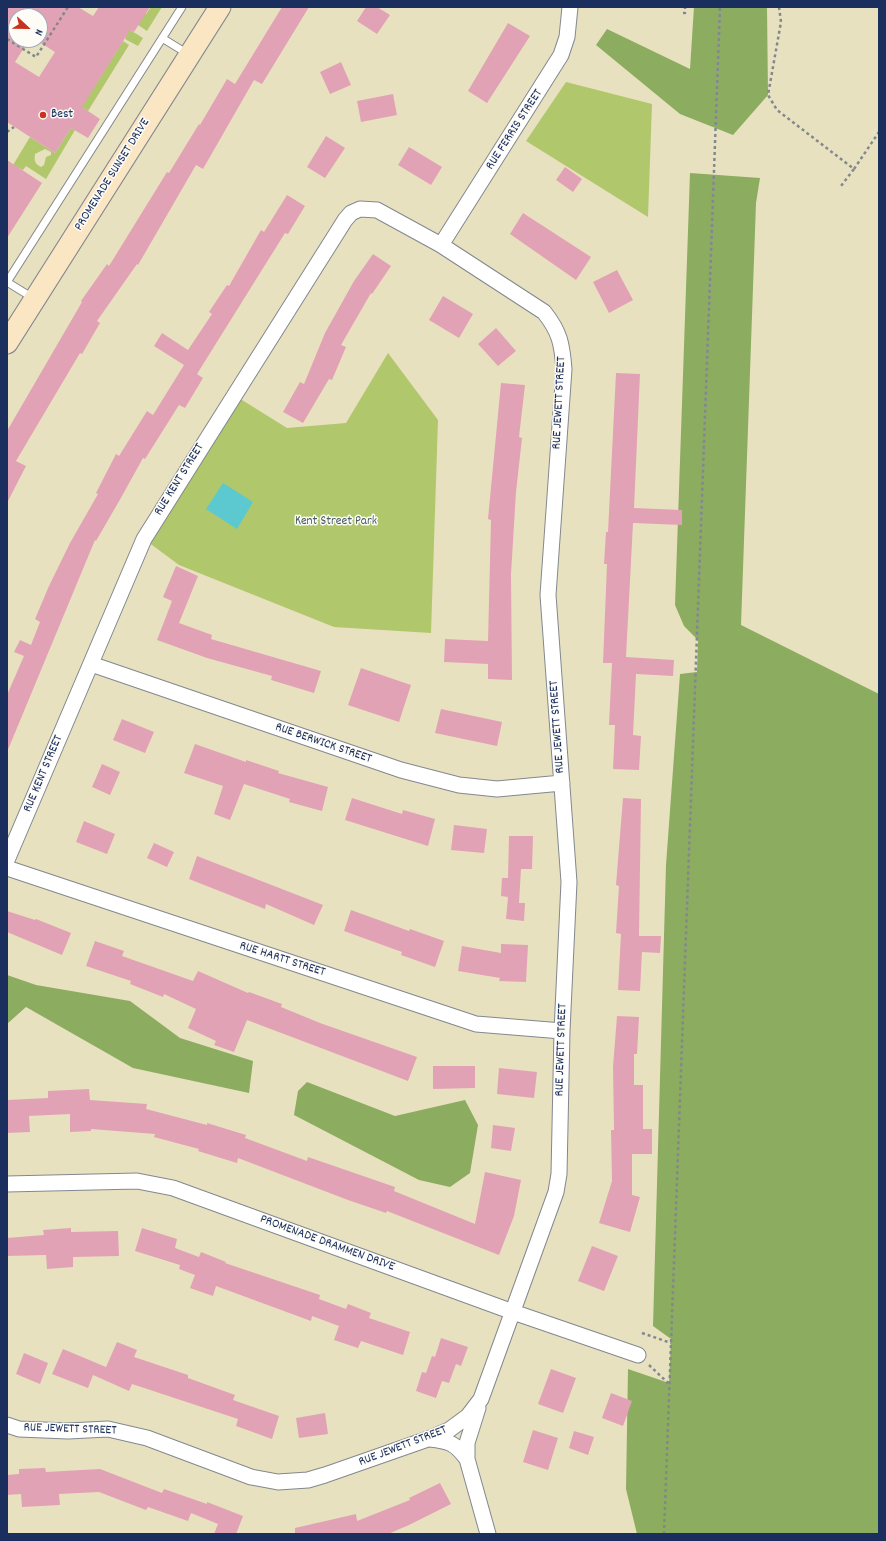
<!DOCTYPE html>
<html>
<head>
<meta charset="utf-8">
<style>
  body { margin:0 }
  #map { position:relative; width:886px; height:1541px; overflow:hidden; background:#e8e1bf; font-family:Dekko,sans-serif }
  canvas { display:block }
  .frame { position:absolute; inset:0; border:8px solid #1b2f5e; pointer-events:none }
  .north { position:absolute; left:8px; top:8px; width:40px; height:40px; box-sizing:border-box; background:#fdfcf7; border:1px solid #a3aaba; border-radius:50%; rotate:112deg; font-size:11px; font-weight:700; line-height:16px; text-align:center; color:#1b2f5e }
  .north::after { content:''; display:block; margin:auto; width:14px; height:18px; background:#c8321e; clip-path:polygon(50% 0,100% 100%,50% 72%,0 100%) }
</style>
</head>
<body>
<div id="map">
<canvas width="886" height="1541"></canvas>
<div class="frame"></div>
<div class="north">N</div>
</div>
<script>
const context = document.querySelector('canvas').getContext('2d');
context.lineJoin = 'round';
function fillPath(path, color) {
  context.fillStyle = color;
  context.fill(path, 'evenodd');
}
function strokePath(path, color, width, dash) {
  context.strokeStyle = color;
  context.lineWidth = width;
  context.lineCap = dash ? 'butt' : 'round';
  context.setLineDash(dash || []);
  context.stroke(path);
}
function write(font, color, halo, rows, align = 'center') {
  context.font = font + ' Dekko,sans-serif';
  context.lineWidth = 3;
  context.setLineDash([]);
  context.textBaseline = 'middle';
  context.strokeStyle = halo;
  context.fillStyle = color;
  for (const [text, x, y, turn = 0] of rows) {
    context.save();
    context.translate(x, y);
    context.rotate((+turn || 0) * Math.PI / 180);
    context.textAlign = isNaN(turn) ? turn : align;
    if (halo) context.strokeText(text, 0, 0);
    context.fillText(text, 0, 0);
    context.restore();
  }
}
fillPath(new Path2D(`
  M 151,7 L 162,7 L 147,31 L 129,19 L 137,8 L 146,14 Z
  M 119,23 L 143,38 L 138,46 L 125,39 L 126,37 Z
  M 123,41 L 129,45 L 88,111 L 75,103 L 94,87 Z
  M 566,82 L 652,104 L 648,217 L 526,141 Z
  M 71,128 L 75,130 L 46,179 L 26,166 L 23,170 L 13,165 L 30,137 L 55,153 ZM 45,149 L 51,152 L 51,155 L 46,157 L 44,165 L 41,167 C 35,164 34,161 35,154 Z
  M 388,353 L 438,420 L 431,633 L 334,627 L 179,565 L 144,539 L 234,395 L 287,428 L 346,423 Z`), '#b0c76c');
fillPath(new Path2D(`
  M 694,7 L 767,7 L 768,95 L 733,135 L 680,114 L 596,45 L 607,29 L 690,69 Z
  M 690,173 L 760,178 L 756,203 L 741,625 L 879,694 L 879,1534 L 637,1534 L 626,1489 L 628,1369 L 669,1383 L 671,1339 L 653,1326 L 666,865 L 680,674 L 697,672 L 698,640 L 684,626 L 675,605 Z
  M 7,975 L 36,985 L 130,1001 L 180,1038 L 253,1061 L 249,1093 L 133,1068 L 26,1007 L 7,1024 Z
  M 307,1082 L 395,1116 L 465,1100 L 478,1125 L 470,1173 L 450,1187 L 419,1180 L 294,1115 L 298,1091 Z`), '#8cac60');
fillPath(new Path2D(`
  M 223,483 L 253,502 L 237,529 L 206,509 Z`), '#5cc9d1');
fillPath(new Path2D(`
  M 7,7 L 78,7 L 93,16 L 99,7 L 150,7 L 134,32 L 130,30 L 82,107 L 100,119 L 88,138 L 71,128 L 55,153 L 7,122 ZM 16,16 L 40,16 L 40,40 L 36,40 L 55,52 L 39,77 L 15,62 L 29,40 L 16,40 Z
  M 282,7 L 309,7 L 262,84 L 254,80 L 203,169 L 196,165 L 138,265 L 137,264 L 97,321 L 100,323 L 82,354 L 80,353 L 16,461 L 26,466 L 7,503 L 7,431 L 82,302 L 81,301 L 107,264 L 109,266 L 167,172 L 169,173 L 199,124 L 200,125 L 227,79 L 235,84 Z
  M 366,7 L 377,7 L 390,15 L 377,34 L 357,21 Z
  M 508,23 L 530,36 L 487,103 L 468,91 Z
  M 341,62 L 351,85 L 330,94 L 320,72 Z
  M 393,94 L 397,115 L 361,122 L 357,101 Z
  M 326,136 L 345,148 L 325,178 L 307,167 Z
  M 409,147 L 442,167 L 431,185 L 398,165 Z
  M 7,160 L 42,183 L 7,238 Z
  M 565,167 L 582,179 L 573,192 L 556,180 Z
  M 287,195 L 305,206 L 288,234 L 285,233 L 197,374 L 203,378 L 185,408 L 179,405 L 145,459 L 143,458 L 122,496 L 96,541 L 95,540 L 7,752 L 7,695 L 24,656 L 14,652 L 20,640 L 31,645 L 40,622 L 35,619 L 49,586 L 70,543 L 98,494 L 96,493 L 116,454 L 119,456 L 147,411 L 153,415 L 184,365 L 154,346 L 162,333 L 188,350 L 212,314 L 209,312 L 227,285 L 229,286 L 261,230 L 264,232 Z
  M 523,213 L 591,257 L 576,280 L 510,234 Z
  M 373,254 L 391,266 L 372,294 L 371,293 L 341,345 L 346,347 L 332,380 L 329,379 L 303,423 L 283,412 L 300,382 L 304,384 L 325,333 L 354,281 Z
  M 617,270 L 633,300 L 609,313 L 593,282 Z
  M 443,296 L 473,314 L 459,338 L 429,320 Z
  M 496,328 L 516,351 L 498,366 L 478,344 Z
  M 616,373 L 640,374 L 634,508 L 682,510 L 682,525 L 633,523 L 626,657 L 674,660 L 673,676 L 636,674 L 633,735 L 641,736 L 639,770 L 613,769 L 615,725 L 609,725 L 612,663 L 603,663 L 607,564 L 604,564 L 606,532 L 608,532 Z
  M 501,383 L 525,385 L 519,437 L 522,438 L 516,492 L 511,574 L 512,680 L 488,679 L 488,664 L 444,662 L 445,639 L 488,641 L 491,520 L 488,519 Z
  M 176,566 L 198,576 L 179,623 L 212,635 L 211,639 L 321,671 L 314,693 L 271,680 L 272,676 L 207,658 L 157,640 L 172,601 L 163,597 Z
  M 361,668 L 411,685 L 399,722 L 348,705 Z
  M 441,709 L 502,722 L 497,746 L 435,733 Z
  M 122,719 L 154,732 L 145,753 L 113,740 Z
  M 195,744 L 246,762 L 246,760 L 279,771 L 278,773 L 328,787 L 322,811 L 289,802 L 290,799 L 244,784 L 230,820 L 214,814 L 223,786 L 184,773 Z
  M 102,764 L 120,772 L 110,795 L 92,787 Z
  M 352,798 L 402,814 L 403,810 L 435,819 L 428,846 L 345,820 Z
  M 623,798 L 641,799 L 639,936 L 661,936 L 660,953 L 642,952 L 640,991 L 618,990 L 621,934 L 616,933 L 619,886 L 616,885 Z
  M 84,821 L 115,834 L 107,854 L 76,842 Z
  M 454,825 L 487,829 L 484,853 L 451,850 Z
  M 509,836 L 533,836 L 532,869 L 521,869 L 519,903 L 525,903 L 524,921 L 506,919 L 508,897 L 501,896 L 502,878 L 508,878 Z
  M 154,843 L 174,852 L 167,867 L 147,858 Z
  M 197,856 L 323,905 L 314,925 L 266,904 L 265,909 L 189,879 Z
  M 351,910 L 409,931 L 410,929 L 444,941 L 435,967 L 401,955 L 402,952 L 344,931 Z
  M 7,911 L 35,920 L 36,919 L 71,933 L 62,955 L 7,932 Z
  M 95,941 L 124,951 L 122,956 L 193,981 L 198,971 L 248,993 L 249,992 L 282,1004 L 281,1007 L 320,1023 L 417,1057 L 408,1081 L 247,1020 L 234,1052 L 214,1045 L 216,1041 L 188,1028 L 196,1009 L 164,994 L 163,997 L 130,984 L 131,981 L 86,966 Z
  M 501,944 L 528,945 L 526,982 L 499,981 L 500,978 L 458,971 L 462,946 L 501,953 Z
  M 617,1016 L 639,1017 L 637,1054 L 634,1054 L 634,1085 L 643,1085 L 643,1129 L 652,1129 L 652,1154 L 632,1154 L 632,1195 L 640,1197 L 630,1232 L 599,1223 L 612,1181 L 611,1130 L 614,1130 L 613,1067 Z
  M 433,1066 L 475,1066 L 475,1088 L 433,1089 Z
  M 499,1068 L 537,1072 L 534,1098 L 497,1094 Z
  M 89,1089 L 90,1100 L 147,1104 L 146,1109 L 207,1125 L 207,1123 L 246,1135 L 245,1138 L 307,1161 L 308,1157 L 395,1187 L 394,1191 L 475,1224 L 485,1172 L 521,1180 L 514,1216 L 499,1255 L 387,1211 L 386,1213 L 348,1200 L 238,1158 L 237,1163 L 198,1151 L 199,1149 L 154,1137 L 155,1134 L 91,1129 L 91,1131 L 70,1132 L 70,1114 L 29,1116 L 30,1132 L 7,1133 L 7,1100 L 48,1098 L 48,1091 Z
  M 493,1125 L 515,1128 L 511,1151 L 491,1148 Z
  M 71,1228 L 71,1232 L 118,1231 L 119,1256 L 73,1257 L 73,1267 L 47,1269 L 46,1255 L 7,1256 L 7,1238 L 44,1235 L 43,1230 Z
  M 142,1228 L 177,1239 L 175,1248 L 199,1257 L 201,1252 L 226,1262 L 225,1263 L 320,1295 L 319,1299 L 346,1309 L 348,1304 L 371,1313 L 369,1318 L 410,1332 L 403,1355 L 361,1341 L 358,1348 L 334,1340 L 339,1326 L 312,1316 L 311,1321 L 216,1286 L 213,1296 L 190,1288 L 195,1275 L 179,1269 L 180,1265 L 135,1251 Z
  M 592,1246 L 618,1256 L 604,1291 L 578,1281 Z
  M 441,1338 L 468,1347 L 461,1366 L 456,1364 L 449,1383 L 442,1381 L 436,1398 L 416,1391 L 422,1372 L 426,1373 L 432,1356 L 435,1357 Z
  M 117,1342 L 137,1350 L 134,1357 L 188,1375 L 188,1378 L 235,1395 L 233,1400 L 279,1416 L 272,1439 L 236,1426 L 238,1419 L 132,1384 L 129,1391 L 93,1375 L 88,1388 L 52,1374 L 63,1349 L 106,1367 Z
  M 24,1353 L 48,1363 L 40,1384 L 16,1374 Z
  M 551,1369 L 576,1378 L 563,1413 L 538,1404 Z
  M 611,1393 L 632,1401 L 623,1426 L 602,1418 Z
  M 325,1413 L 328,1434 L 299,1438 L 296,1418 Z
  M 533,1430 L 558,1438 L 548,1470 L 523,1462 Z
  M 574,1431 L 594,1437 L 588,1455 L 569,1448 Z
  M 45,1468 L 46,1472 L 100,1469 L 162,1493 L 164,1489 L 207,1504 L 207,1502 L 243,1516 L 236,1534 L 214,1534 L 218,1524 L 191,1513 L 188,1521 L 148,1507 L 146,1510 L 99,1492 L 59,1494 L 60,1505 L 22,1507 L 21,1494 L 7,1495 L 7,1475 L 19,1474 L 19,1469 Z
  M 440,1483 L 451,1504 L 409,1525 L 388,1534 L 295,1534 L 295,1528 L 356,1514 L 357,1521 L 410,1500 L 409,1498 Z`), '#e2a2b5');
const lane = new Path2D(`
  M 162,38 L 188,54
  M 33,298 L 7,282 L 182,7`);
const street = new Path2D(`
  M 441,245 L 561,55 L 567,37 L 570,7
  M 91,664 L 401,770 L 459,785 L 497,789 L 562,783
  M 7,860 L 144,539 L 345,220 L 351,213 L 360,209 L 377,210 L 441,245 L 544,312 C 560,332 562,344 564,369 L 548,595 L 569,882 L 562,1031 L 559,1174 L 556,1192 L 481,1399 L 468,1416 L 449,1430 L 428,1439 L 325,1475 L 308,1480 L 278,1482 L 251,1477 L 147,1438 L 108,1429 L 68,1431 L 19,1429 L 7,1425
  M 7,868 L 476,1024 L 562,1031
  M 7,1184 L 137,1181 L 173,1188 L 513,1312 L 638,1355
  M 478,1408 L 467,1443 L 467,1459 L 488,1534
  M 430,1439 C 449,1441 455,1443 467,1459`);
const secondary = new Path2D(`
  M 7,343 L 220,7`);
strokePath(lane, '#82888e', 9);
strokePath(street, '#82888e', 17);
strokePath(secondary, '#82888e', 23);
strokePath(new Path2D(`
  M 779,7 L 781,22 L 768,95 L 777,110 L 854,169 L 841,186
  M 683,13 L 685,13 L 685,7
  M 7,39 L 36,57 L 68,7
  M 7,132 L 14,127
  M 854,169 L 879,132
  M 642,1333 L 671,1343
  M 649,1365 L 668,1383
  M 664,1534 L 720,7`), '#82888e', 2.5, [3, 3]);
strokePath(lane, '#fff', 7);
strokePath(street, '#fff', 15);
strokePath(secondary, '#fbe6c4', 21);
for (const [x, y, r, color] of [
  [43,115,4,"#c8321e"]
]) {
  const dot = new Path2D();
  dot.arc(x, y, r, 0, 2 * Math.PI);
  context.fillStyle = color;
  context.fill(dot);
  strokePath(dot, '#fdfcf7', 1.5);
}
write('13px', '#1b2f5e', '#fdfcf7', [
  ["Best",51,115]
], 'left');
write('13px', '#1b2f5e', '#fdfcf7', [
  ["RUE FERRIS STREET",515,130,-57],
  ["PROMENADE SUNSET DRIVE",113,175,-58],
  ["RUE JEWETT STREET",560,403,-87],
  ["RUE KENT STREET",180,480,-58],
  ["RUE JEWETT STREET",558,727,-94],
  ["RUE BERWICK STREET",323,744,19],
  ["RUE KENT STREET",44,774,-67],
  ["RUE HARTT STREET",282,960,18],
  ["RUE JEWETT STREET",562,1050,-88],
  ["PROMENADE DRAMMEN DRIVE",327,1244,20],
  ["RUE JEWETT STREET",70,1430,2],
  ["RUE JEWETT STREET",403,1447,-21]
]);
write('13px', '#485d62', '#fdfcf7', [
  ["Kent Street Park",336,522]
]);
</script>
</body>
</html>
